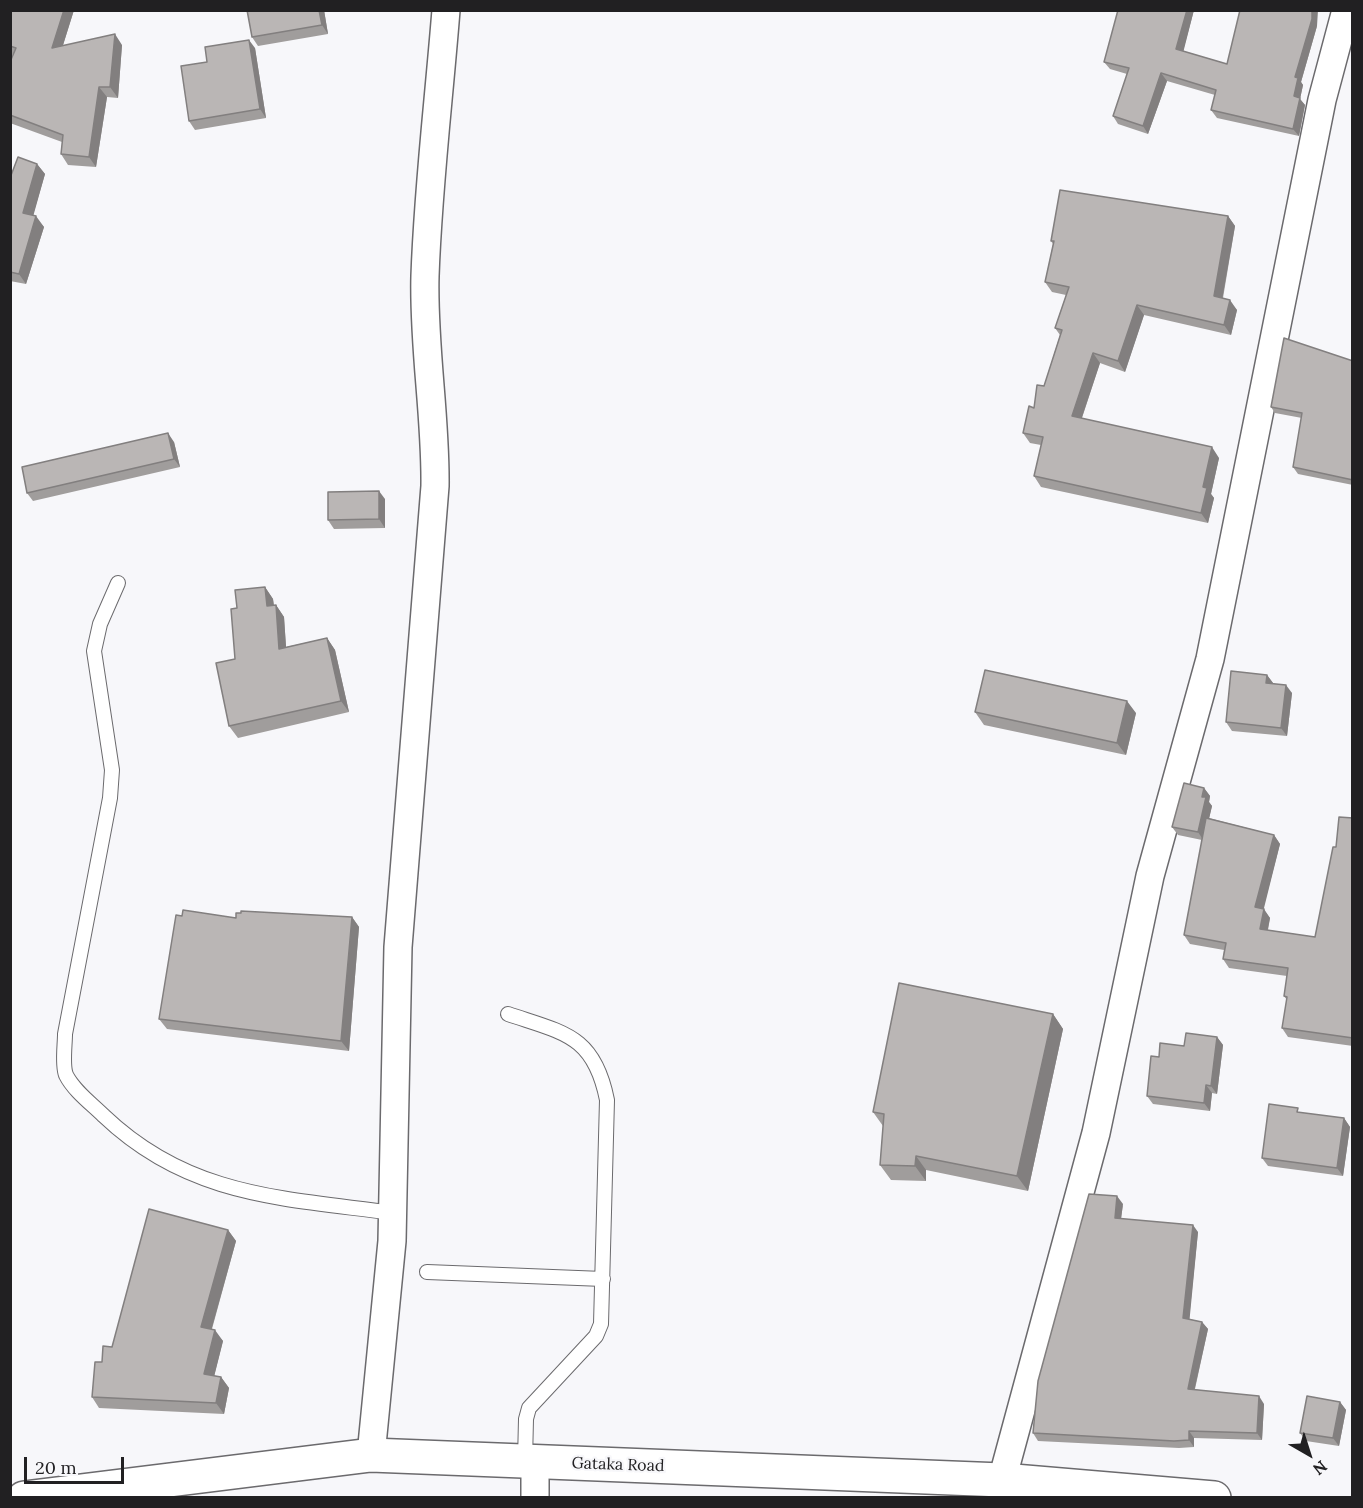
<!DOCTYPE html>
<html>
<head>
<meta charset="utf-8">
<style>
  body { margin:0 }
  #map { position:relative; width:1363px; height:1508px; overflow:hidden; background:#f7f7fa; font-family:Lora,serif }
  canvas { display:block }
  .frame { position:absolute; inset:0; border:12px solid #212022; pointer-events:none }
  .north { position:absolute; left:1279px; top:1424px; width:60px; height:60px; -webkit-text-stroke:4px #f7f7fa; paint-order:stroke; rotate:141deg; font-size:16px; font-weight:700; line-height:24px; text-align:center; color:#212022 }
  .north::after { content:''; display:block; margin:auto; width:21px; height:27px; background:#212022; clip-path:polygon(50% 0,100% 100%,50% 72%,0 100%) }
  .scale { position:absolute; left:24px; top:1457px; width:100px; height:27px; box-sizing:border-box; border:3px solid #212022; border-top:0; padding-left:8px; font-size:18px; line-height:21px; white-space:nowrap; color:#212022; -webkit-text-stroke:4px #f7f7fa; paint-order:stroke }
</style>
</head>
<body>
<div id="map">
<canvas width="1363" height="1508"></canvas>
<div class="frame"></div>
<div class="north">N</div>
<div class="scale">20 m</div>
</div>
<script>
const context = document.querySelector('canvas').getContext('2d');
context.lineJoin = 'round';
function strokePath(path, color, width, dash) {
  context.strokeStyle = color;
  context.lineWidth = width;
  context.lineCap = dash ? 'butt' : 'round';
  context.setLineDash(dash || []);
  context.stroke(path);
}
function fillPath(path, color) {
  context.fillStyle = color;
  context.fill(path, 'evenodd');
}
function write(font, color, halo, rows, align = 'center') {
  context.font = font + ' Lora,serif';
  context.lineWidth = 4.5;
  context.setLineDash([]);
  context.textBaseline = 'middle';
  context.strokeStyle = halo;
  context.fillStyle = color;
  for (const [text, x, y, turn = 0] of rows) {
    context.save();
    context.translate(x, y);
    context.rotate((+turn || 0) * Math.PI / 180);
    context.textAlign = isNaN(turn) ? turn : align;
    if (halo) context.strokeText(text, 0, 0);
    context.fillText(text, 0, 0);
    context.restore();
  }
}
const lane = new Path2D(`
  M 118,583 L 100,624 L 94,651 L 112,770 L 110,798 L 65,1034 C 65,1045 62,1065 66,1075 C 74,1091 92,1104 104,1116 C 189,1197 283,1198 393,1213
  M 508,1014 C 564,1033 594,1035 607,1100 L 601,1324 L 596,1336 L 529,1408 L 526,1419 L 525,1461
  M 427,1272 L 603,1279`);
const street = new Path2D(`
  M 371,1455 L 392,1241 L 398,947 L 435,486 C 436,416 423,346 425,276 C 428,187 439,99 446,10
  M 535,1461 L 535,1498
  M 1002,1480 L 1096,1133 L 1150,876 L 1210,659 L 1322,100 L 1346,10`);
const secondary = new Path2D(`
  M 24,1498 L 371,1455 L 1002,1480 L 1214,1498`);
strokePath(lane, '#6b6a6d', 16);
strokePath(street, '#6b6a6d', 30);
strokePath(secondary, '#6b6a6d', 36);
strokePath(lane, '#fff', 14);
strokePath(street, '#fff', 27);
strokePath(secondary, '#fff', 33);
fillPath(new Path2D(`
  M 10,10 L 74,10 L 63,45 L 122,45 L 118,98 L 107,97 L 96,167 L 68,165 L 61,154 L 62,142 L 10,123 L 10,62 L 13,55 L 10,54 Z
  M 324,10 L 328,34 L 258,46 L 252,37 Z
  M 1194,10 L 1183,51 L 1227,64 L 1317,26 L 1301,82 L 1303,85 L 1300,99 L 1305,105 L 1299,136 L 1217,118 L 1211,110 L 1215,95 L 1167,81 L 1148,134 L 1118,124 L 1113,116 L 1127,74 L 1110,69 L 1104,62 Z
  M 255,48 L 266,118 L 195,130 L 189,121 L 207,62 Z
  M 37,164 L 45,174 L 33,215 L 44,227 L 26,284 L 10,281 L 10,178 Z
  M 1228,216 L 1235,226 L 1223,298 L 1237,310 L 1231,335 L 1144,315 L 1125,372 L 1100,363 L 1082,418 L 1219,458 L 1211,494 L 1214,498 L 1208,523 L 1041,487 L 1034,476 L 1041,445 L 1030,443 L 1023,433 L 1044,386 L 1060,335 L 1055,328 L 1066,295 L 1052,292 L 1045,282 L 1053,244 L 1051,241 Z
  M 1353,361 L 1353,485 L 1298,474 L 1293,467 L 1302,418 L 1275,413 L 1271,407 Z
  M 174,442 L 180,467 L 33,501 L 27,493 Z
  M 385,499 L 385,528 L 334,529 L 328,520 Z
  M 265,587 L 273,599 L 274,605 L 276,605 L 284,617 L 286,647 L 327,638 L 335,650 L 349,712 L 238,738 L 229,726 L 235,659 L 237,608 Z
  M 1267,675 L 1273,683 L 1292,693 L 1287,736 L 1232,731 L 1226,722 Z
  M 975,712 L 1136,713 L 1126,755 L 984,725 Z
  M 1204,788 L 1210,796 L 1209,802 L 1212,806 L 1209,818 L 1274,835 L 1280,844 L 1263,909 L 1270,918 L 1268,930 L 1315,937 L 1336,847 L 1353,818 L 1353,1046 L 1288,1037 L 1282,1028 L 1287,1000 L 1284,996 L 1287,976 L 1229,968 L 1223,959 L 1224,950 L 1190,944 L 1184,935 L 1202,840 L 1178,835 L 1172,827 Z
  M 182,916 L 236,918 L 352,917 L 359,927 L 349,1051 L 167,1029 L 159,1019 Z
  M 1053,1014 L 1063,1029 L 1028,1191 L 926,1170 L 926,1181 L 891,1180 L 880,1165 L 883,1126 L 873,1112 Z
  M 1217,1037 L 1223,1045 L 1217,1094 L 1212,1093 L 1210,1111 L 1153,1104 L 1147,1096 L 1159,1057 L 1184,1046 Z
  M 1301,1113 L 1344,1118 L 1350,1127 L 1343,1176 L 1268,1166 L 1262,1158 Z
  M 1123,1204 L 1121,1219 L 1198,1232 L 1189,1319 L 1202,1322 L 1208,1329 L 1195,1389 L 1264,1404 L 1262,1440 L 1194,1438 L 1194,1447 L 1179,1448 L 1038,1441 L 1033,1433 Z
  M 228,1230 L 236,1241 L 212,1329 L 223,1341 L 214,1376 L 221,1377 L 229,1388 L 224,1414 L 99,1408 L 92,1397 L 102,1362 L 112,1347 Z
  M 1340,1402 L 1346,1410 L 1339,1446 L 1306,1441 L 1300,1433 Z`), '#a09d9c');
fillPath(new Path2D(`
  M 64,10 L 74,10 L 59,58 L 52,48 Z
  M 319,10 L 324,10 L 328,34 L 322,25 Z
  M 1187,10 L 1194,10 L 1182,57 L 1176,49 Z
  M 1312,10 L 1318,10 L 1317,26 L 1301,82 L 1303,85 L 1300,99 L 1305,105 L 1299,136 L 1293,129 L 1294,96 L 1295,77 Z
  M 115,34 L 122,45 L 118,98 L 110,87 Z
  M 249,40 L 255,48 L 266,118 L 260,109 Z
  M 1161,73 L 1167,81 L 1148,134 L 1143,126 Z
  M 99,87 L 107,97 L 96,167 L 89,157 Z
  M 37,164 L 45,174 L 31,224 L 23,213 Z
  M 36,216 L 44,227 L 26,284 L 19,274 Z
  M 1228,216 L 1235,226 L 1221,306 L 1214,296 Z
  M 1230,300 L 1237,310 L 1231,335 L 1224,325 Z
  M 1137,305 L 1144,315 L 1125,372 L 1118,361 Z
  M 1093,353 L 1100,363 L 1079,426 L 1072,416 Z
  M 168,433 L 174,442 L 180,467 L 174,459 Z
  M 1212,447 L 1219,458 L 1211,494 L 1214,498 L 1208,523 L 1201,513 L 1203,487 Z
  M 379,491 L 385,499 L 385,528 L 379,519 Z
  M 265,587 L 273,599 L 275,617 L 267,606 Z
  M 276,605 L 284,617 L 287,661 L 279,649 Z
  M 327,638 L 335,650 L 349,712 L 341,701 Z
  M 1267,675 L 1273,683 L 1266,683 Z
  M 1286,685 L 1292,693 L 1287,736 L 1281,728 Z
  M 1127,701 L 1136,713 L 1126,755 L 1117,743 Z
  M 1204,788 L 1210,796 L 1209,802 L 1212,806 L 1204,841 L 1198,832 Z
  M 1274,835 L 1280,844 L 1262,916 L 1255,907 Z
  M 1264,909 L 1270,918 L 1266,938 L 1260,929 Z
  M 352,917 L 359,927 L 349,1051 L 341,1041 Z
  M 1053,1014 L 1063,1029 L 1028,1191 L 1017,1176 Z
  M 1217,1037 L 1223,1045 L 1217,1094 L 1211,1086 Z
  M 1206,1085 L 1212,1093 L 1210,1111 L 1204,1103 Z
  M 1344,1118 L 1350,1127 L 1343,1176 L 1337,1168 Z
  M 916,1156 L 926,1170 L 926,1181 L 915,1166 Z
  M 1117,1196 L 1123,1204 L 1120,1226 L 1115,1218 Z
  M 1193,1225 L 1198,1232 L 1189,1325 L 1183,1318 Z
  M 228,1230 L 236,1241 L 209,1338 L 201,1327 Z
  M 1202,1322 L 1208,1329 L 1193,1396 L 1188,1389 Z
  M 215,1330 L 223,1341 L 212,1385 L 204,1374 Z
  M 221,1377 L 229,1388 L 224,1414 L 216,1403 Z
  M 1259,1396 L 1264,1404 L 1262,1440 L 1257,1433 Z
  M 1340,1402 L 1346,1410 L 1339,1446 L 1333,1438 Z
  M 1189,1431 L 1194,1438 L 1194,1447 L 1189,1440 Z`), '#827f7f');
const building = new Path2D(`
  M 10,10 L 64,10 L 52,48 L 115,34 L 110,87 L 99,87 L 89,157 L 61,154 L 63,135 L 10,115 L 10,62 L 16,48 L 10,46 Z
  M 247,10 L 319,10 L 322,25 L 252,37 Z
  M 1118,10 L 1187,10 L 1176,49 L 1227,64 L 1240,10 L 1312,10 L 1312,19 L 1295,77 L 1298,78 L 1294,96 L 1300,98 L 1293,129 L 1211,110 L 1216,90 L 1161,73 L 1143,126 L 1113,116 L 1129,68 L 1104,62 Z
  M 249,40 L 260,109 L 189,121 L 181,66 L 207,62 L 205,47 Z
  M 18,157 L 37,164 L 23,213 L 36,216 L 19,274 L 10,272 L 10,178 Z
  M 1060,190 L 1228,216 L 1214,296 L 1230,300 L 1224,325 L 1137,305 L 1118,361 L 1093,353 L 1072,416 L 1212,447 L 1203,487 L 1207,488 L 1201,513 L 1034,476 L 1043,437 L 1023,433 L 1029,406 L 1034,408 L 1037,385 L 1044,386 L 1062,330 L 1055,328 L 1069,287 L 1045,282 L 1054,241 L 1051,241 Z
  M 1284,338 L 1353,361 L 1353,480 L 1293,467 L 1302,413 L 1271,407 Z
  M 168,433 L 174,459 L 27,493 L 22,467 Z
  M 379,491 L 379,519 L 328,520 L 328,492 Z
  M 265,587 L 267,606 L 276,605 L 279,649 L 327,638 L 341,701 L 229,726 L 216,663 L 235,659 L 231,609 L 237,608 L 235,590 Z
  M 985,670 L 1127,701 L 1117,743 L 975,712 Z
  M 1231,671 L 1267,675 L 1266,683 L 1286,685 L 1281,728 L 1226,722 Z
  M 1184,783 L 1204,788 L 1202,797 L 1206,797 L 1198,832 L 1172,827 Z
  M 1339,817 L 1353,818 L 1353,1038 L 1282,1028 L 1287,997 L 1284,996 L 1288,968 L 1223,959 L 1226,943 L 1184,935 L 1206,818 L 1274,835 L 1255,907 L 1264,909 L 1260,929 L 1315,937 L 1333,847 L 1336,847 Z
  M 183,910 L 236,918 L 236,913 L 241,913 L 241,911 L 352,917 L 341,1041 L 159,1019 L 176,915 L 182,916 Z
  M 899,983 L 1053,1014 L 1017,1176 L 916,1156 L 915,1166 L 880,1165 L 884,1114 L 873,1112 Z
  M 1186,1033 L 1217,1037 L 1211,1086 L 1206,1085 L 1204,1103 L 1147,1096 L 1151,1056 L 1159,1057 L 1160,1043 L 1184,1046 Z
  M 1269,1104 L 1298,1108 L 1297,1112 L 1344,1118 L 1337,1168 L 1262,1158 Z
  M 1089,1194 L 1117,1196 L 1115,1218 L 1193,1225 L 1183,1318 L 1202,1322 L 1188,1389 L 1259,1396 L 1257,1433 L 1189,1431 L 1189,1440 L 1174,1441 L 1033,1433 L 1038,1381 Z
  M 149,1209 L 228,1230 L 201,1327 L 215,1330 L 204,1374 L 221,1377 L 216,1403 L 92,1397 L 95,1362 L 102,1362 L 103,1346 L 112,1347 Z
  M 1307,1396 L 1340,1402 L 1333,1438 L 1300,1433 Z`);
fillPath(building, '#bab6b5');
strokePath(building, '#827f7f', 1.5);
write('16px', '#212022', '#f7f7fa', [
  ["Gataka Road",618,1465,2]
]);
</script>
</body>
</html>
